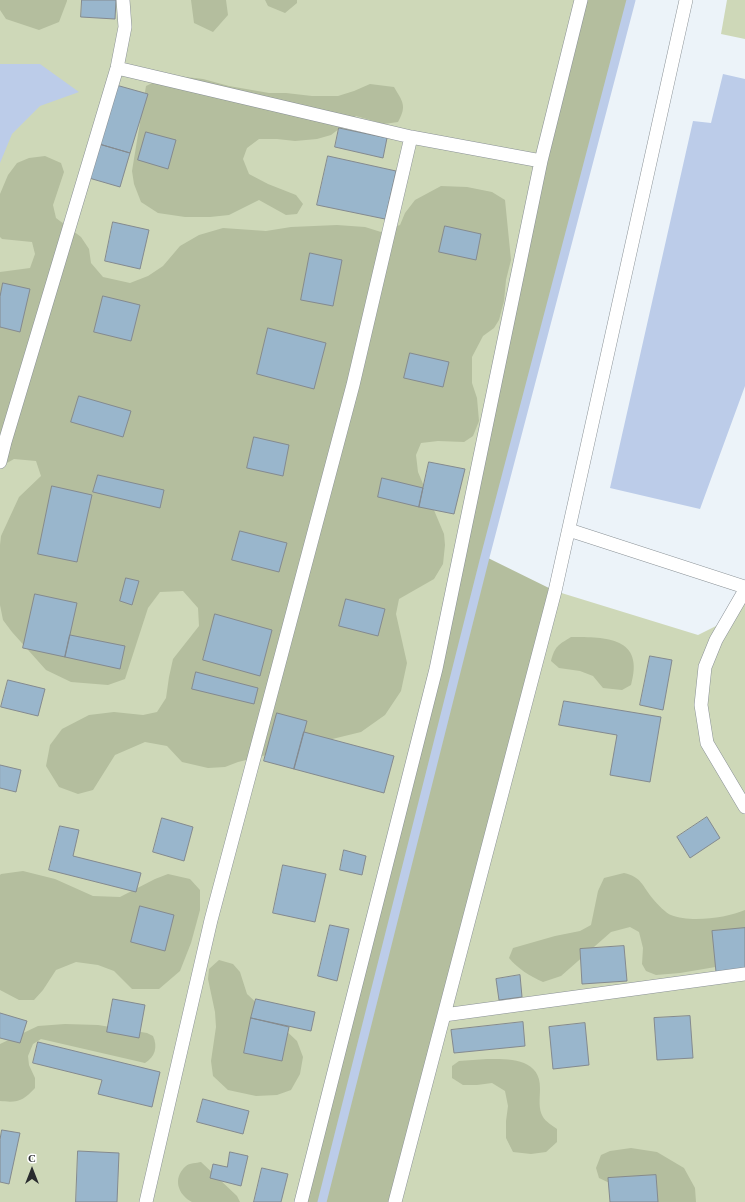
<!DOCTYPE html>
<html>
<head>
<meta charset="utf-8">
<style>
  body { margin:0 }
  #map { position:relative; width:745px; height:1202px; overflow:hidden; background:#ecf3f9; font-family:"Crimson Pro",serif }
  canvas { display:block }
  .north { position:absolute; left:12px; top:1150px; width:40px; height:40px; -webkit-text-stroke:3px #fff; paint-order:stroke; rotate:0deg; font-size:11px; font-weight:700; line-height:16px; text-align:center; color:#2a2c2f }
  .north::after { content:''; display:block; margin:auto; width:14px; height:18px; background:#2a2c2f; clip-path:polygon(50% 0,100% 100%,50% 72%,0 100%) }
</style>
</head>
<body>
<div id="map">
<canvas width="745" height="1202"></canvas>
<div class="north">С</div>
</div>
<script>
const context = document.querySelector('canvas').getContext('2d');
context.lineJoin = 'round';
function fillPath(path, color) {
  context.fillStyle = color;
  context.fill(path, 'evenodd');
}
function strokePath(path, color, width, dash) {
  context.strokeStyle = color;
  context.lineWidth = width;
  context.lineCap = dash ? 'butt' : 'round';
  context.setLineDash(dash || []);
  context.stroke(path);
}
fillPath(new Path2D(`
  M 0,0 L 595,0 L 451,595 L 555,591 L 698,635 L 728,620 L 745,590 L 745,1202 L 0,1202 Z
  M 727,0 L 745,0 L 745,39 L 721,34 Z`), '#ced8b8');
fillPath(new Path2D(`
  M 0,0 L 67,0 L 67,1 L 59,22 L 39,30 L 6,19 L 0,10 Z
  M 191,0 L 226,0 L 228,15 L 213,32 L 194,23 Z
  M 265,0 L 297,0 L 297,3 L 285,13 L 268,6 Z
  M 581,0 L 631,0 L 486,557 L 555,591 L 395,1202 L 301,1202 L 436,669 Z
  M 169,75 L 203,79 L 229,86 L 269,93 L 286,93 L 312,96 L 338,96 L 354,91 L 370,84 L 394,87 C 403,102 407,106 398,122 L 384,124 L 356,116 L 331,135 L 317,139 L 295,141 L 277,139 L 259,139 L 247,148 L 243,159 L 249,174 L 268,184 L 296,195 L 303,204 L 297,214 L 286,215 L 259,200 L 229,215 L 210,217 L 185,217 L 158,213 L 141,202 L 134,184 L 132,171 L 146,86 Z
  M 45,156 L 61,163 L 64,172 L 53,205 L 56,218 L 81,237 L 89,249 L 91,263 L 103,277 L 130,283 L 148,276 L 163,266 L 180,246 L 199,235 L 223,228 L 266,231 L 291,227 L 337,225 L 365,227 L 381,232 L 400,225 L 405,213 L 415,200 L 441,186 L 467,187 L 492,192 L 505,200 L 511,260 L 506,280 L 504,301 L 499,320 L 494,328 L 483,336 L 472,357 L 472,383 L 477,398 L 479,421 L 473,436 L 464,442 L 438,441 L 421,443 L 416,455 L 418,472 L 444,534 L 445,545 L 443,564 L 434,579 L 399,599 L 396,614 L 407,663 L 401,691 L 385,715 L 361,732 L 238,762 L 225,767 L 208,768 L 182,762 L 167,746 L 145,742 L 115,755 L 93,790 L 78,794 L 59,787 L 46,766 L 50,745 L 62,729 L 89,715 L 114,712 L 143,715 L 157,712 L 166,698 L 169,677 L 173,659 L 199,626 L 198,608 L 183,591 L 160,592 L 148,608 L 125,679 L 108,685 L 71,682 L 46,670 L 12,632 L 3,620 L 0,605 L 0,545 L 1,536 L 19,497 L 41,476 L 36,461 L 14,459 L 0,467 L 0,272 L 30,268 L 35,254 L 32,242 L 2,239 L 0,237 L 0,194 L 8,175 L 17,163 L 29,158 Z
  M 571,637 C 606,637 645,637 631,685 L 622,690 L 603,688 L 593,676 L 580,671 L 559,668 L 551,661 C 555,646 558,645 571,637 Z
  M 23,871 L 55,879 L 93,896 L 120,897 L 155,879 L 168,874 L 190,879 L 200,890 L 200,910 L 191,943 L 180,971 L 159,989 L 132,989 L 114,971 L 98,965 L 76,962 L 56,970 L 43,990 L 34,1000 L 19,1000 L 0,990 L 0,875 L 1,874 Z
  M 624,873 C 642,877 642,886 653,899 C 656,903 667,914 671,915 C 690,923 727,918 745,910 L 745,962 L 680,973 L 656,975 L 646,971 L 642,964 L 643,948 L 639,932 L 630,927 L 611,932 L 561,976 L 543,982 C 530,976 518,969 509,958 L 513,948 L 555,936 L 580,931 L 591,925 L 598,891 L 604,878 Z
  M 219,960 L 233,964 L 240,972 L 247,994 L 297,1041 L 303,1057 L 300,1074 L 291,1090 L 277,1095 L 256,1096 L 228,1090 L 213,1076 L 211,1061 L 216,1027 L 215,1012 L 208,979 L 209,969 Z
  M 65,1024 L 98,1025 L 147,1033 L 153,1036 C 158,1047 155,1057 145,1063 L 41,1039 L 33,1044 L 28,1056 L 29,1065 L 35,1078 L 35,1088 C 23,1101 18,1103 0,1101 L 0,1044 L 38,1026 Z
  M 487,1059 C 509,1059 541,1058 540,1089 C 540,1098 538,1109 543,1117 C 545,1121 553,1126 557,1129 L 557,1142 L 546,1152 L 531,1154 L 513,1152 L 506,1138 L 506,1121 L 508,1106 L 505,1091 L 492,1083 L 477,1085 L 463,1085 L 452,1078 L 452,1066 L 459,1061 Z
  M 631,1148 L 657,1152 L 684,1168 L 695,1188 L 696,1202 L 650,1202 L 599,1178 L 596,1168 L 601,1155 L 610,1151 Z
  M 201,1162 L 237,1196 L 240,1202 L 192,1202 C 178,1195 172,1178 186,1166 C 189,1163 197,1163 201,1162 Z`), '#b4be9e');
fillPath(new Path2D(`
  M 0,64 L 40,64 L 79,92 L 40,106 L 12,134 L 0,163 Z
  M 723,74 L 745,79 L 745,386 L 700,509 L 610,488 L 693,121 L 711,123 Z`), '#bccce9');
strokePath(new Path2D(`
  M 322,1202 L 485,557 L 631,0`), '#bccce9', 9);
const building = new Path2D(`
  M 82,0 L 116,0 L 115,19 L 81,17 Z
  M 116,85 L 148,94 L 130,153 L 99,144 Z
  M 339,128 L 387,138 L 383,158 L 335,147 Z
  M 146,132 L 176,140 L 168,169 L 138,160 Z
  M 99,144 L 130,153 L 120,187 L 89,178 Z
  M 328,156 L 396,171 L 385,219 L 317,205 Z
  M 113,222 L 149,230 L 140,269 L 105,261 Z
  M 445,226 L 481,234 L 476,260 L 439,252 Z
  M 310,253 L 342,260 L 333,306 L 301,300 Z
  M 3,283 L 30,289 L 20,332 L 0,327 L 0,297 Z
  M 103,296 L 140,305 L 131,341 L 94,332 Z
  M 268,328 L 326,343 L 314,389 L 257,374 Z
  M 410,353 L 449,362 L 443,387 L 404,378 Z
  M 79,396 L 131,411 L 123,437 L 71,422 Z
  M 254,437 L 289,445 L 283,476 L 247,468 Z
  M 429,462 L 465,469 L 454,514 L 419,507 Z
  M 98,475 L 164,490 L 160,508 L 93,492 Z
  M 382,478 L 423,488 L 419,507 L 378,497 Z
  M 52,486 L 92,495 L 77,562 L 38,554 Z
  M 240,531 L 287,543 L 279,572 L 232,560 Z
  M 126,578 L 139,581 L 132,605 L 120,601 Z
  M 35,594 L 77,603 L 65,657 L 23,648 Z
  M 346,599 L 385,609 L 378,636 L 339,626 Z
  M 215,614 L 272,630 L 260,676 L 203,660 Z
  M 70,635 L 125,646 L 120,669 L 65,657 Z
  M 650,656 L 672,660 L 663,710 L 640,705 Z
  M 196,672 L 258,688 L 254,704 L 192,689 Z
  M 8,680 L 45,689 L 38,716 L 1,707 Z
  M 564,701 L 661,717 L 650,782 L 610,775 L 617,735 L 559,725 Z
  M 277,713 L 307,721 L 294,769 L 264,761 Z
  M 304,732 L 394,756 L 384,793 L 294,769 Z
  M 0,765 L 21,770 L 16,792 L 0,788 Z
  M 707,817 L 720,838 L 690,858 L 677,837 Z
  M 162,818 L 193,827 L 184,861 L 153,852 Z
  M 60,826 L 79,830 L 73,856 L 141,873 L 136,892 L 49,870 Z
  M 344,850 L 366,856 L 362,875 L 340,870 Z
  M 283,865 L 326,874 L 315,922 L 273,913 Z
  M 140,906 L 174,915 L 165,951 L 131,942 Z
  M 330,925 L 349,929 L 337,981 L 318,976 Z
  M 745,928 L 745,968 L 716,972 L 712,931 Z
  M 624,946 L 627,981 L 582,984 L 580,949 Z
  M 520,975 L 522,997 L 499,1000 L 496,979 Z
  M 113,999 L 145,1005 L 139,1038 L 107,1032 Z
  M 256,999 L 315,1012 L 311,1031 L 251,1018 Z
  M 0,1013 L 27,1021 L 20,1043 L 0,1038 Z
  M 690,1016 L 693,1058 L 657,1060 L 654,1018 Z
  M 251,1018 L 289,1027 L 282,1061 L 244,1053 Z
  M 523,1022 L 525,1046 L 454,1053 L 451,1030 Z
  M 585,1023 L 589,1065 L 553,1069 L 549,1027 Z
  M 38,1042 L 160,1072 L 152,1107 L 98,1094 L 102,1080 L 33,1063 Z
  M 203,1099 L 249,1111 L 243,1134 L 197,1122 Z
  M 2,1130 L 20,1133 L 9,1184 L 0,1182 L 0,1140 Z
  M 78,1151 L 119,1153 L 117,1202 L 76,1202 Z
  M 230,1152 L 248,1156 L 241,1186 L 210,1178 L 213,1164 L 227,1167 Z
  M 262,1168 L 288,1174 L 281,1202 L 254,1202 Z
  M 656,1175 L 658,1202 L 610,1202 L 608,1178 Z`);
fillPath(building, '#99b6cc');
strokePath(building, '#848a8f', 1);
const lane = new Path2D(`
  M 117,68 L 411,137 L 541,161
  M 0,462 L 5,442 L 117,68 L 125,27 L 123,0
  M 569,530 L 745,587
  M 745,590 L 716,640 L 705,667 L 701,705 L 707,743 L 745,807
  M 444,1015 L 745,974
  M 146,1202 L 211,920 L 353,385 L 411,137
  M 301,1202 L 436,669 L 541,161 L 581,0
  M 395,1202 L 555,591 L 686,0`);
strokePath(lane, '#8a9196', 14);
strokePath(lane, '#fff', 13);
</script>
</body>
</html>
